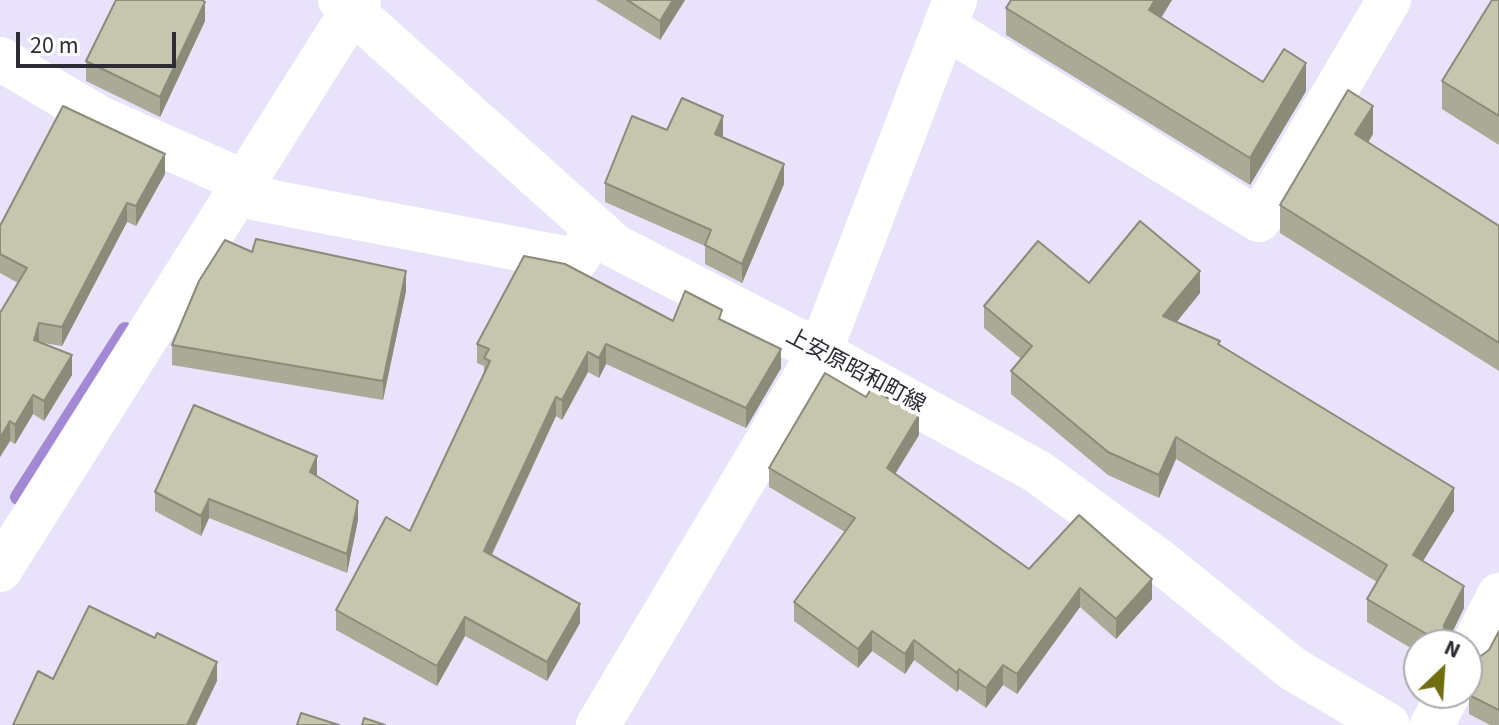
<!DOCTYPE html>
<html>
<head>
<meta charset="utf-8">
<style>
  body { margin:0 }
  #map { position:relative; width:1499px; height:725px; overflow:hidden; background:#e8e2fa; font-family:"Source Sans 3",sans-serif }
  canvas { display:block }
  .north { position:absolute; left:1403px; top:629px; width:80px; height:80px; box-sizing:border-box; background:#fff; border:2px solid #abaaae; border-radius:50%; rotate:25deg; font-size:22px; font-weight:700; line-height:32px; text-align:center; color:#2d2b34 }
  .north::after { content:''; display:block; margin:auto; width:28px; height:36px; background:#706e0e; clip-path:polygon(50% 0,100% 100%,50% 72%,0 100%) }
  .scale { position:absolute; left:16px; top:32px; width:160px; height:36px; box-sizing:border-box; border:4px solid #2d2b34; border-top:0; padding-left:10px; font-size:24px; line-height:28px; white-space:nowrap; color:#2d2b34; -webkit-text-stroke:6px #fff; paint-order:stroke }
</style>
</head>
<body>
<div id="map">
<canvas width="1499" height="725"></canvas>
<div class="north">N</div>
<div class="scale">20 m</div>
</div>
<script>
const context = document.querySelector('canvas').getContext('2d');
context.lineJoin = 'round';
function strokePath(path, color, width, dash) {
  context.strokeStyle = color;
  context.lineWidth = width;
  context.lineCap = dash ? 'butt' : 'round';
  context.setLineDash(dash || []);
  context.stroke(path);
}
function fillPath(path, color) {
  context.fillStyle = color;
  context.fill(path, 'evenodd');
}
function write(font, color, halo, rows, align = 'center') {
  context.font = font + ' "Source Sans 3","Noto Sans JP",sans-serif';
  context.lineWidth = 8;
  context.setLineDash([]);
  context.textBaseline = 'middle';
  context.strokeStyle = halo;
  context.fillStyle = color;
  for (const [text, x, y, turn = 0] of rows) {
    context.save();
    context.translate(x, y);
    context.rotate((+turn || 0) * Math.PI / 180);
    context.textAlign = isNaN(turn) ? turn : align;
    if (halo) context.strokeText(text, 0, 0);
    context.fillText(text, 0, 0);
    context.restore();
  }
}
strokePath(new Path2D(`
  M 18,497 L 125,330`), '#a18ad3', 16);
strokePath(new Path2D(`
  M 945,27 L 1259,220 L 1389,0
  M 0,59 L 98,117 L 245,182
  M 237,195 L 576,260 L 596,230
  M 0,570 L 359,0
  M 1467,658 L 1499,595
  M 598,725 L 820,352 L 955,0
  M 1432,725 L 1449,693`), '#fff', 44);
strokePath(new Path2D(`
  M 340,0 L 615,246 L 820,352 L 1038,472 L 1162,563 L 1293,669 L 1388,725`), '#fff', 44);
fillPath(new Path2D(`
  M 596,0 L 685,0 L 660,40 Z
  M 1172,0 L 1161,17 L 1263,82 L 1306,91 L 1250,185 L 1006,35 L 1006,8 Z
  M 1499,0 L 1499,145 L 1442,109 L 1442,81 Z
  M 205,21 L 160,117 L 86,81 L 86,61 Z
  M 667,130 L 723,135 L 722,137 L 784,184 L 742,283 L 705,264 L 705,246 L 605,202 L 605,183 Z
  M 1373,134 L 1368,143 L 1499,226 L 1499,371 L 1280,233 L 1280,205 Z
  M 165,174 L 136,226 L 127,222 L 62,346 L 43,343 L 72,375 L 44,421 L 33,414 L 15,444 L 10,441 L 0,457 L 18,283 L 0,273 L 0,226 Z
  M 1089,283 L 1200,293 L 1176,322 L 1220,345 L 1454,511 L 1423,561 L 1464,608 L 1446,645 L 1419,645 L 1419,653 L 1367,622 L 1367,599 L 1377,582 L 1176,459 L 1159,498 L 1108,475 L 1011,394 L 1011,371 L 1021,359 L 984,328 L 984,306 Z
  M 406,291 L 383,400 L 172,365 L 172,345 Z
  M 673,321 L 722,321 L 781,368 L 746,428 L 606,364 L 599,378 L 588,372 L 562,420 L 556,416 L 492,555 L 580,623 L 547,681 L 465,636 L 437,686 L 336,630 L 336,610 L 410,531 L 484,374 L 484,366 L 477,363 L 477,344 Z
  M 919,435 L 895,474 L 1029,569 L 1152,599 L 1116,639 L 1080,607 L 1017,694 L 1003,685 L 986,708 L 959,689 L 957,692 L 914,660 L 905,674 L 872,651 L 858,668 L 794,621 L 794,602 L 845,532 L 769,487 L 769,468 Z
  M 317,476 L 358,520 L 347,573 L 209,518 L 201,536 L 155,511 L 155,492 Z
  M 1499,631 L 1499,725 L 1490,725 L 1469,714 L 1469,695 L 1474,685 L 1471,682 L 1471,663 L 1489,650 Z`), '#aaaa96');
fillPath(new Path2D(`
  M 673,0 L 685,0 L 660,40 L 660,21 Z
  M 1155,0 L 1172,0 L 1149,38 L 1149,10 Z
  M 205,2 L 205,21 L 160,117 L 160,97 Z
  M 1306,63 L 1306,91 L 1250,185 L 1250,158 Z
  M 1373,106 L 1373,134 L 1355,163 L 1355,134 Z
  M 723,116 L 723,135 L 715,154 L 715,134 Z
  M 165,154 L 165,174 L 136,226 L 136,206 Z
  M 784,164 L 784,184 L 742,283 L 742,264 Z
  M 127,203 L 127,222 L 62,346 L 62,327 Z
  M 406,271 L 406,291 L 383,400 L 383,381 Z
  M 1200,271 L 1200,293 L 1163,339 L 1163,316 Z
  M 39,323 L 39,343 L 34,340 Z
  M 606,344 L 606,364 L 599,378 L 599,358 Z
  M 781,349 L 781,368 L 746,428 L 746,408 Z
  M 588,352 L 588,372 L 562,420 L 562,400 Z
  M 72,355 L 72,375 L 44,421 L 44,401 Z
  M 33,395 L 33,414 L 15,444 L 15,425 Z
  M 556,397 L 556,416 L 484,570 L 484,551 Z
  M 919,415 L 919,435 L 887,487 L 887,468 Z
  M 10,421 L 10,441 L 0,457 L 0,438 Z
  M 1176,437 L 1176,459 L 1159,498 L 1159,475 Z
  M 317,456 L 317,475 L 310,492 L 310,472 Z
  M 1454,488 L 1454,511 L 1413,577 L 1413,555 Z
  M 209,499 L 209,518 L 201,536 L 201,516 Z
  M 358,501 L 358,520 L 347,573 L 347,554 Z
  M 1152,579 L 1152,599 L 1116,639 L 1116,619 Z
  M 1464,586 L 1464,608 L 1446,645 L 1444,645 L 1444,625 Z
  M 1080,588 L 1080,607 L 1017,694 L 1017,674 Z
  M 580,604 L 580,623 L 547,681 L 547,662 Z
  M 465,617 L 465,636 L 437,686 L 437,666 Z
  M 872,631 L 872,651 L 858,668 L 858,649 Z
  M 914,640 L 914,660 L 905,674 L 905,654 Z
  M 217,662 L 217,681 L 196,725 L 187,725 Z
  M 1003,665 L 1003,685 L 986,708 L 986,688 Z
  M 959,669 L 959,689 L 957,692 L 957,673 Z`), '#8b8b7a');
const building = new Path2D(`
  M 116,0 L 202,0 L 205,2 L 160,97 L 86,61 Z
  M 627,0 L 673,0 L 660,21 Z
  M 1011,0 L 1155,0 L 1149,10 L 1263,82 L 1284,49 L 1306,63 L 1250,158 L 1006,8 Z
  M 1492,0 L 1499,0 L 1499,116 L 1442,81 Z
  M 1348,90 L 1373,106 L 1355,134 L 1499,226 L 1499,343 L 1280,205 Z
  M 682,98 L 723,116 L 715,134 L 784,164 L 742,264 L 705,245 L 711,230 L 605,183 L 632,116 L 667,130 Z
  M 63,106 L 165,154 L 136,206 L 127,203 L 62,327 L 39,323 L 34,340 L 72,355 L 44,401 L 33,395 L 15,425 L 10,421 L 0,438 L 0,313 L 27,268 L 0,254 L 0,226 Z
  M 1140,221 L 1200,271 L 1163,316 L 1220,341 L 1218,344 L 1454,488 L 1413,555 L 1464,586 L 1444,625 L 1445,645 L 1367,599 L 1387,565 L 1176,437 L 1159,475 L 1108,452 L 1011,371 L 1032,346 L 984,306 L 1038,241 L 1089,283 Z
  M 256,239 L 406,271 L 383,381 L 172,345 L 199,281 L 225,240 L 252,252 Z
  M 524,256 L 565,264 L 673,321 L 685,291 L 722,310 L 719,319 L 781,349 L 746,408 L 606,344 L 599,358 L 588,352 L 562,400 L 556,397 L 484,551 L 580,604 L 547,662 L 465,617 L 437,666 L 336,610 L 386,517 L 410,531 L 490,361 L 484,358 L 489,349 L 477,344 Z
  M 825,373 L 866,397 L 871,389 L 919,415 L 887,468 L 1029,569 L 1079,515 L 1152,579 L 1116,619 L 1080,588 L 1017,674 L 1003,665 L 986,688 L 959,669 L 957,673 L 914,640 L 905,654 L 872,631 L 858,649 L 794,602 L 855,518 L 769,468 Z
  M 194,405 L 317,456 L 310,472 L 358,501 L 347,554 L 209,499 L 201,516 L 155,492 Z
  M 89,606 L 155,638 L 157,633 L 217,662 L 187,725 L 13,725 L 38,671 L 53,679 Z
  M 1499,631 L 1499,710 L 1469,695 L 1481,671 L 1471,663 L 1489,650 Z
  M 301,713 L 339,725 L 297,725 Z
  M 364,718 L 385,725 L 362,725 Z`);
fillPath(building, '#c6c6ae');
strokePath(building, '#8b8b7a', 2);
write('22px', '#2d2b34', '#fff', [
  ["上安原昭和町線",855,372,28]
]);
</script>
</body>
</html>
